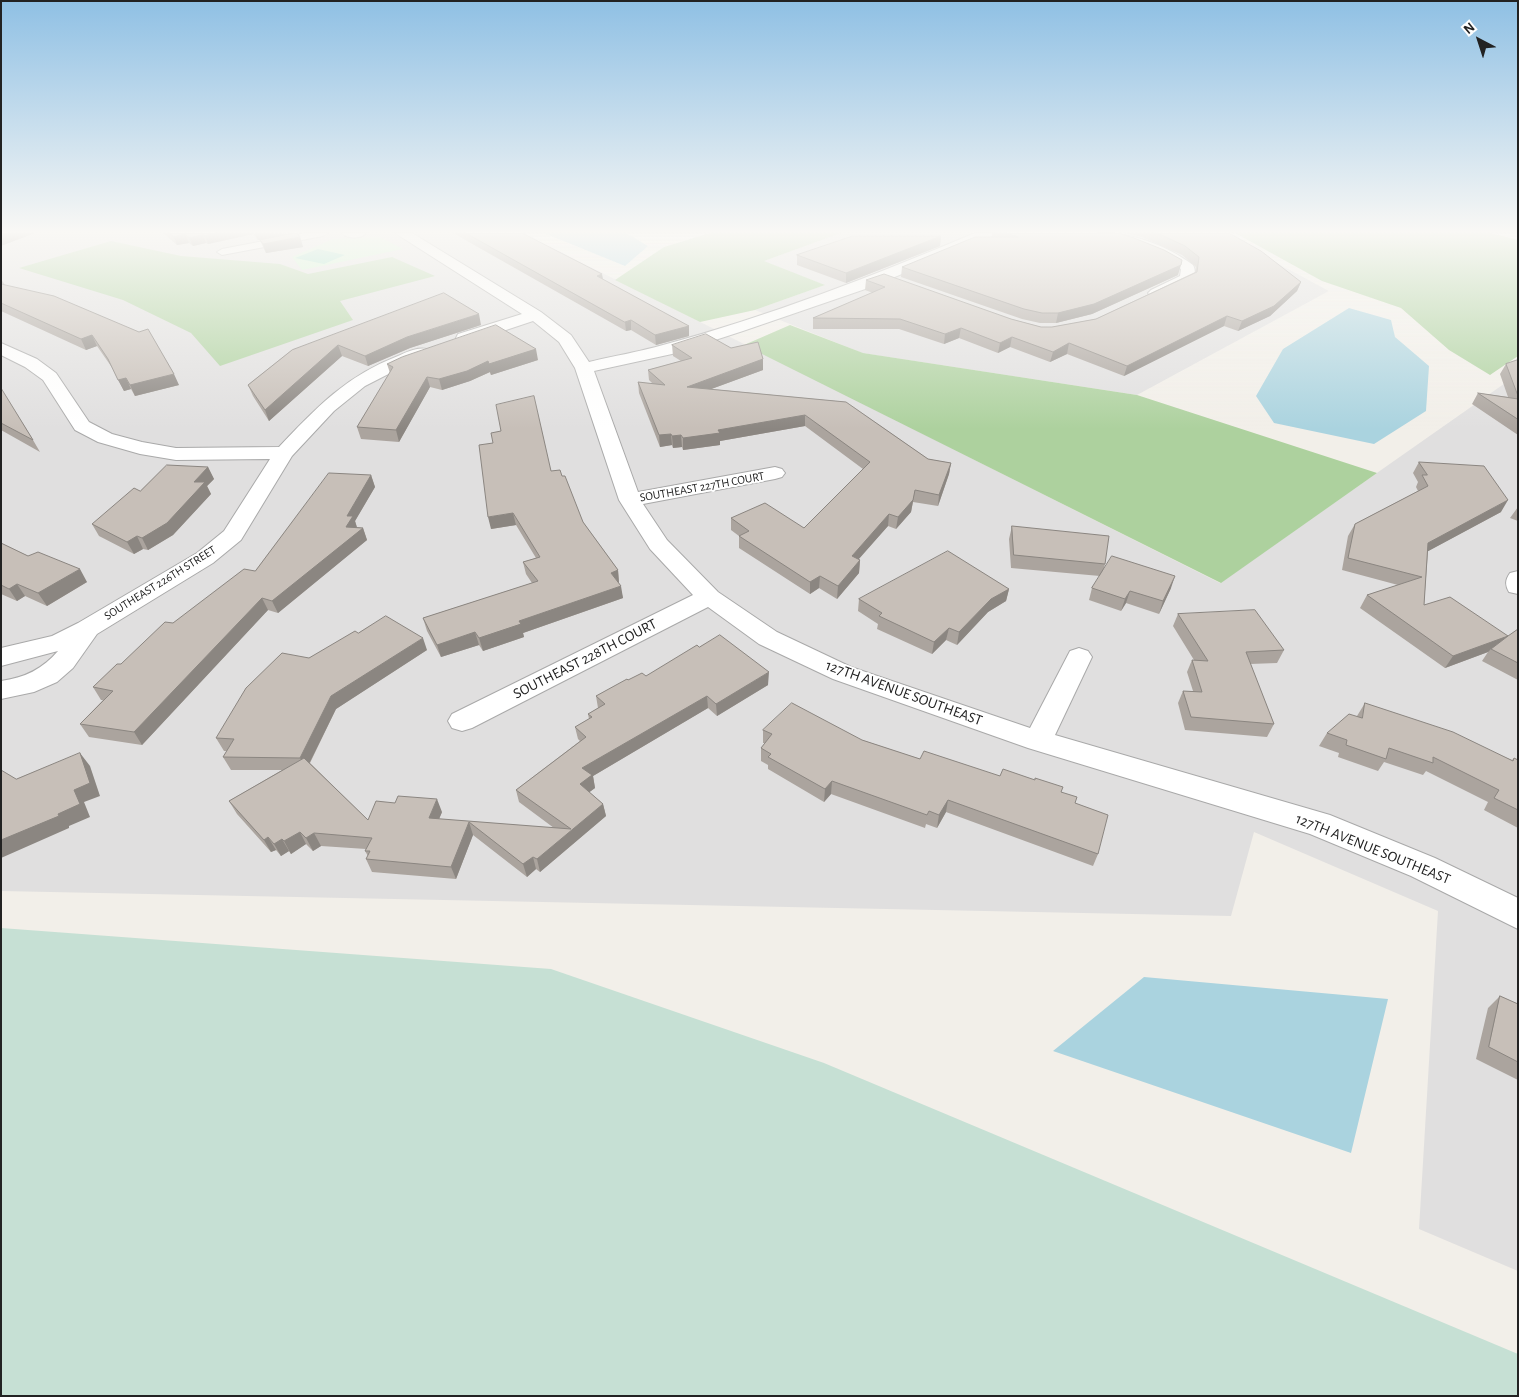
<!DOCTYPE html>
<html>
<head>
<meta charset="utf-8">
<style>
  body { margin:0 }
  #map { position:relative; width:1519px; height:1397px; overflow:hidden; background:#f2efe9; font-family:"Alegreya Sans",sans-serif }
  canvas { display:block }
  .frame { position:absolute; inset:0; border:2px solid #222; pointer-events:none }
  .north { position:absolute; left:1454px; top:15px; width:50px; height:50px; -webkit-text-stroke:4px #fff; paint-order:stroke; rotate:320deg; font-size:14px; font-weight:700; line-height:20px; text-align:center; color:#222 }
  .north::after { content:''; display:block; margin:auto; width:18px; height:22px; background:#222; clip-path:polygon(50% 0,100% 100%,50% 72%,0 100%) }
</style>
</head>
<body>
<div id="map">
<canvas width="1519" height="1397"></canvas>
<div class="frame"></div>
<div class="north">N</div>
</div>
<script>
const context = document.querySelector('canvas').getContext('2d');
context.lineJoin = 'round';
function fillPath(path, color) {
  context.fillStyle = color;
  context.fill(path, 'evenodd');
}
function strokePath(path, color, width, dash) {
  context.strokeStyle = color;
  context.lineWidth = width;
  context.lineCap = dash ? 'butt' : 'round';
  context.setLineDash(dash || []);
  context.stroke(path);
}
function write(font, color, halo, rows, align = 'center') {
  context.font = font + ' "Alegreya Sans",sans-serif';
  context.lineWidth = 4;
  context.setLineDash([]);
  context.textBaseline = 'middle';
  context.strokeStyle = halo;
  context.fillStyle = color;
  for (const [text, x, y, turn = 0] of rows) {
    context.save();
    context.translate(x, y);
    context.rotate((+turn || 0) * Math.PI / 180);
    context.textAlign = isNaN(turn) ? turn : align;
    if (halo) context.strokeText(text, 0, 0);
    context.fillText(text, 0, 0);
    context.restore();
  }
}
fillPath(new Path2D(`
  M 1,233 L 523,233 L 1220,583 L 1518,374 L 1518,1271 L 1419,1229 L 1438,911 L 1254,832 L 1231,916 L 1,891 Z
  M 841,233 L 1221,233 L 1329,291 L 1137,395 L 862,353 L 755,310 L 824,285 L 763,261 Z`), '#e0dfdf');
fillPath(new Path2D(`
  M 710,233 L 841,233 L 764,261 L 825,285 L 755,310 L 700,322 L 615,280 L 664,247 Z
  M 1235,233 L 1491,233 L 1518,240 L 1518,356 L 1490,375 L 1449,350 L 1401,308 L 1322,281 Z
  M 111,241 L 181,256 L 280,264 L 308,274 L 392,257 L 435,276 L 340,301 L 353,320 L 220,366 L 191,333 L 123,300 L 19,268 Z
  M 790,325 L 863,353 L 1137,395 L 1377,473 L 1221,583 L 744,345 Z`), '#add19e');
fillPath(new Path2D(`
  M 1,928 L 551,969 L 824,1063 L 1518,1354 L 1518,1396 L 1,1396 Z`), '#c6e0d4');
fillPath(new Path2D(`
  M 380,237 L 403,249 L 302,270 L 292,257 L 333,239 Z`), '#c8facc');
fillPath(new Path2D(`
  M 318,249 L 345,255 L 324,264 L 295,258 Z`), '#88e0be');
fillPath(new Path2D(`
  M 544,233 L 626,233 L 648,246 L 625,266 Z
  M 1349,308 L 1391,320 L 1395,337 L 1429,366 L 1426,411 L 1374,444 L 1274,423 L 1256,396 L 1283,349 Z
  M 1144,977 L 1388,999 L 1351,1153 L 1053,1051 Z`), '#aad3df');
const service = new Path2D(`
  M 306,233 L 328,233 L 323,236 L 222,255 L 217,252 L 222,249 Z`);
const minor = new Path2D(`
  M 342,233 L 366,233 C 361,239 347,239 342,233 Z
  M 395,233 L 412,233 L 541,312 L 571,335 L 589,362 C 613,356 639,352 663,345 C 770,316 873,276 975,233 L 994,233 L 992,236 L 871,287 L 743,331 L 672,354 L 594,371 L 638,492 L 775,467 L 782,469 L 785,473 L 782,477 L 775,479 L 643,504 L 667,540 L 718,592 L 777,632 L 851,667 L 1030,728 L 1070,651 L 1079,648 L 1088,651 L 1092,657 L 1055,735 L 1330,815 L 1435,858 L 1518,898 L 1518,929 L 1411,876 L 1310,834 L 1028,748 L 833,679 L 759,644 L 708,607 L 472,728 L 462,731 L 452,728 L 448,721 L 452,714 L 693,595 L 650,549 L 619,500 L 575,368 L 559,342 L 533,321 L 470,342 L 458,342 L 456,338 L 458,334 L 522,314 Z
  M 1099,233 C 1133,233 1166,245 1193,265 C 1196,270 1195,277 1192,281 L 1161,296 L 1151,296 L 1148,293 L 1151,290 L 1180,276 L 1181,269 L 1155,254 L 1101,236 Z
  M 1,343 L 37,359 L 56,373 L 89,422 L 112,434 L 142,442 L 176,448 L 279,447 C 316,408 346,376 398,356 C 407,352 417,347 427,349 L 430,353 L 427,357 L 404,366 L 365,386 L 334,411 L 292,456 L 241,540 L 213,563 L 97,634 L 73,668 L 57,682 L 34,692 L 1,699 L 1,681 C 24,678 43,669 58,651 L 1,666 L 1,648 L 52,636 L 78,623 L 197,553 L 224,531 L 270,459 L 176,460 L 140,454 L 98,442 L 75,430 L 43,380 L 25,367 L 1,355 Z
  M 1518,571 L 1518,594 L 1509,592 C 1505,585 1505,580 1510,573 Z`);
strokePath(service, '#a9a9a9', 2);
strokePath(minor, '#a9a9a9', 2);
fillPath(service, '#fff');
fillPath(minor, '#fff');
fillPath(new Path2D(`
  M 163,233 L 293,234 L 300,237 L 303,247 L 266,253 L 264,249 L 260,240 L 258,240 L 253,234 L 208,244 L 206,243 L 193,246 L 189,243 L 177,245 Z
  M 453,233 L 522,233 L 603,280 L 689,326 L 689,336 L 656,345 L 631,330 L 626,331 Z
  M 992,233 L 1118,233 L 1178,275 L 1092,314 L 1056,323 L 1040,323 L 1022,319 L 901,277 L 902,267 L 992,237 Z
  M 1124,233 L 1229,233 L 1301,282 L 1297,291 L 1270,316 L 1238,331 L 1224,326 L 1124,376 L 1067,354 L 1050,362 L 1010,347 L 998,353 L 959,338 L 944,344 L 899,329 L 813,329 L 813,318 L 873,293 L 865,290 L 866,280 L 1041,327 L 1052,327 L 1096,319 L 1195,272 L 1196,267 L 1182,255 L 1142,237 Z
  M 941,236 L 940,246 L 846,283 L 797,265 L 797,255 Z
  M 1,279 L 5,285 L 179,385 L 135,396 L 131,389 L 124,391 L 113,369 L 97,346 L 86,350 L 1,311 Z
  M 481,325 L 410,348 L 368,366 L 342,356 L 269,421 L 253,396 L 248,385 L 292,350 Z
  M 672,345 L 731,348 L 763,359 L 763,370 L 711,389 L 846,402 L 928,459 L 951,463 L 949,474 L 938,506 L 913,502 L 911,512 L 896,529 L 888,526 L 858,559 L 860,560 L 859,573 L 837,599 L 819,588 L 810,594 L 739,548 L 739,536 L 731,530 L 731,518 L 804,528 L 863,469 L 805,426 L 720,441 L 720,445 L 683,450 L 682,447 L 673,448 L 672,445 L 660,447 L 639,393 L 638,382 L 653,384 L 649,380 L 648,370 L 681,361 L 673,356 Z
  M 538,360 L 491,375 L 490,372 L 470,381 L 442,390 L 430,387 L 399,442 L 361,439 L 357,427 L 390,373 L 387,364 Z
  M 1518,360 L 1518,435 L 1472,404 L 1478,393 L 1508,397 L 1500,374 L 1506,364 Z
  M 1,388 L 33,440 L 40,452 L 1,430 Z
  M 1419,462 L 1501,512 L 1428,551 L 1424,605 L 1508,636 L 1518,629 L 1518,680 L 1482,661 L 1488,652 L 1445,668 L 1360,608 L 1367,595 L 1398,585 L 1342,570 L 1348,536 L 1355,524 L 1418,491 L 1416,487 L 1418,482 L 1413,473 Z
  M 208,467 L 214,479 L 207,486 L 211,494 L 173,535 L 148,550 L 143,549 L 134,554 L 99,536 L 92,524 L 140,491 Z
  M 551,471 L 562,476 L 583,522 L 618,570 L 619,583 L 623,598 L 523,633 L 524,637 L 483,651 L 479,645 L 441,657 L 427,631 L 423,618 L 532,583 L 526,574 L 523,562 L 536,558 L 516,525 L 491,529 Z
  M 371,475 L 375,487 L 355,521 L 357,527 L 363,528 L 367,540 L 278,613 L 268,610 L 142,745 L 89,737 L 80,724 L 103,700 L 101,700 L 93,687 L 173,623 L 255,571 Z
  M 1518,507 L 1518,521 L 1510,518 Z
  M 1012,526 L 1105,564 L 1103,572 L 1171,588 L 1159,614 L 1126,603 L 1121,611 L 1089,600 L 1092,588 L 1100,576 L 1011,568 L 1009,539 Z
  M 1,543 L 28,556 L 87,582 L 47,606 L 25,596 L 17,601 L 1,594 Z
  M 1009,589 L 1006,601 L 988,612 L 957,645 L 946,640 L 932,654 L 877,629 L 878,624 L 858,611 L 859,599 Z
  M 1178,614 L 1284,650 L 1277,663 L 1250,664 L 1274,724 L 1267,737 L 1185,730 L 1178,703 L 1183,691 L 1193,691 L 1187,672 L 1192,660 L 1194,660 L 1173,626 Z
  M 358,633 L 427,650 L 336,709 L 310,763 L 368,820 L 442,812 L 439,819 L 554,828 L 519,802 L 516,790 L 580,741 L 578,739 L 575,727 L 589,719 L 588,714 L 598,708 L 596,696 L 628,680 L 646,676 L 768,685 L 717,716 L 708,708 L 593,776 L 595,788 L 589,792 L 603,804 L 606,816 L 540,872 L 536,869 L 527,877 L 473,835 L 456,879 L 372,872 L 366,859 L 368,856 L 365,851 L 366,849 L 321,846 L 313,851 L 306,844 L 291,854 L 289,851 L 281,856 L 276,850 L 271,852 L 237,814 L 229,801 L 282,770 L 231,770 L 223,757 L 227,751 L 224,751 L 216,738 L 309,658 Z
  M 1365,703 L 1512,760 L 1514,758 L 1518,760 L 1518,828 L 1484,810 L 1488,802 L 1426,771 L 1423,775 L 1384,762 L 1378,771 L 1338,757 L 1339,753 L 1319,746 L 1327,733 L 1357,716 Z
  M 763,730 L 862,740 L 920,759 L 1000,776 L 1061,792 L 1075,803 L 1098,854 L 1093,866 L 946,812 L 937,828 L 926,824 L 925,828 L 831,794 L 824,802 L 768,769 L 768,765 L 761,761 L 761,748 L 765,743 L 763,743 Z
  M 1500,996 L 1518,1004 L 1518,1080 L 1476,1059 L 1488,1008 Z`), '#aba49e');
fillPath(new Path2D(`
  M 9,233 L 35,233 L 1,246 L 1,236 Z
  M 217,233 L 253,233 L 253,234 L 208,244 L 205,236 Z
  M 255,233 L 293,234 L 258,240 Z
  M 185,234 L 189,243 L 177,245 L 174,237 Z
  M 203,235 L 206,243 L 193,246 L 189,238 Z
  M 941,236 L 940,246 L 846,283 L 846,273 Z
  M 300,237 L 303,247 L 266,253 L 263,244 Z
  M 1181,265 L 1178,275 L 1092,314 L 1056,323 L 1058,313 Z
  M 602,274 L 604,284 L 597,276 Z
  M 1301,282 L 1297,291 L 1270,316 L 1238,331 L 1242,321 Z
  M 479,314 L 481,325 L 410,348 L 368,366 L 365,356 L 407,337 Z
  M 1227,316 L 1224,326 L 1124,376 L 1127,366 Z
  M 631,320 L 631,330 L 626,331 L 625,322 Z
  M 689,326 L 689,336 L 656,345 L 655,335 Z
  M 961,328 L 959,338 L 944,344 L 945,334 Z
  M 92,335 L 97,346 L 86,350 L 81,339 Z
  M 1012,337 L 1010,347 L 998,353 L 1000,343 Z
  M 1069,343 L 1067,354 L 1050,362 L 1053,352 Z
  M 338,345 L 342,356 L 269,421 L 265,410 Z
  M 536,349 L 538,360 L 491,375 L 490,372 L 470,381 L 442,390 L 439,379 L 488,361 Z
  M 763,359 L 763,370 L 687,398 L 687,387 Z
  M 174,374 L 179,385 L 135,396 L 130,385 Z
  M 427,377 L 430,387 L 399,442 L 396,430 Z
  M 126,378 L 131,389 L 124,391 L 118,380 Z
  M 805,415 L 805,426 L 720,441 L 720,445 L 683,450 L 683,438 L 718,430 Z
  M 671,434 L 672,445 L 660,447 L 659,435 Z
  M 681,435 L 682,447 L 673,448 L 672,436 Z
  M 951,463 L 949,474 L 938,506 L 939,495 Z
  M 208,467 L 214,479 L 207,486 L 211,494 L 173,535 L 148,550 L 142,538 Z
  M 371,475 L 375,487 L 355,521 L 357,528 L 363,528 L 367,540 L 278,613 L 272,601 L 347,516 Z
  M 915,490 L 911,512 L 896,529 L 898,517 Z
  M 1508,500 L 1501,512 L 1421,555 L 1428,543 Z
  M 513,513 L 516,525 L 491,529 L 488,517 Z
  M 889,514 L 888,526 L 851,568 L 852,556 Z
  M 137,536 L 143,549 L 134,554 L 127,542 Z
  M 860,560 L 859,573 L 837,599 L 838,586 Z
  M 80,569 L 87,582 L 47,606 L 38,593 Z
  M 618,570 L 619,583 L 611,573 Z
  M 820,576 L 819,588 L 810,594 L 810,582 Z
  M 1175,576 L 1171,588 L 1159,614 L 1163,601 Z
  M 17,584 L 25,596 L 17,601 L 9,589 Z
  M 621,586 L 623,598 L 523,633 L 524,637 L 483,651 L 479,638 L 519,621 Z
  M 1009,589 L 1006,601 L 988,612 L 957,645 L 959,632 L 991,599 Z
  M 1130,591 L 1126,603 L 1121,611 L 1125,599 Z
  M 262,598 L 268,610 L 142,745 L 134,732 Z
  M 949,628 L 946,640 L 932,654 L 934,642 Z
  M 475,632 L 479,645 L 441,657 L 437,645 Z
  M 1508,636 L 1491,649 L 1488,652 L 1445,668 L 1453,656 Z
  M 423,638 L 427,650 L 336,709 L 306,770 L 300,758 L 331,696 Z
  M 769,672 L 768,685 L 717,716 L 716,704 Z
  M 707,696 L 708,708 L 593,776 L 595,788 L 583,797 L 580,784 L 582,768 Z
  M 80,753 L 90,766 L 100,796 L 84,802 L 90,817 L 69,826 L 69,828 L 1,858 L 1,840 L 58,814 Z
  M 832,781 L 831,794 L 824,802 L 825,789 Z
  M 437,799 L 442,812 L 434,831 L 429,818 Z
  M 948,800 L 946,812 L 937,828 L 939,815 Z
  M 603,804 L 606,816 L 540,872 L 537,859 Z
  M 469,822 L 473,835 L 456,879 L 451,867 Z
  M 300,832 L 306,844 L 291,854 L 284,841 Z
  M 314,833 L 321,846 L 313,851 L 306,838 Z
  M 268,837 L 276,850 L 271,852 L 264,840 Z
  M 282,839 L 289,851 L 281,856 L 274,844 Z
  M 533,857 L 536,869 L 527,877 L 523,864 Z`), '#8b8681');
const building = new Path2D(`
  M 1,233 L 9,233 L 1,236 Z
  M 170,233 L 217,233 L 205,236 L 203,235 L 189,238 L 185,234 L 174,237 Z
  M 295,233 L 297,233 L 300,237 L 263,244 L 260,240 Z
  M 466,233 L 522,233 L 602,274 L 597,276 L 689,326 L 655,335 L 631,320 L 625,322 Z
  M 1006,233 L 1118,233 L 1134,238 L 1164,250 L 1182,260 L 1181,265 L 1094,304 L 1058,313 L 1042,313 L 1024,309 L 902,267 L 975,237 L 1018,237 Z
  M 1157,233 L 1229,233 L 1261,251 L 1301,282 L 1274,306 L 1242,321 L 1227,316 L 1127,366 L 1069,343 L 1053,352 L 1012,337 L 1000,343 L 961,328 L 945,334 L 900,319 L 813,318 L 885,287 L 866,280 L 884,274 L 1011,319 L 1041,327 L 1052,327 L 1096,319 L 1197,272 L 1199,257 L 1185,246 Z
  M 853,236 L 941,236 L 846,273 L 797,255 Z
  M 1,284 L 54,296 L 139,332 L 148,329 L 174,374 L 130,385 L 126,378 L 118,380 L 108,359 L 92,335 L 81,339 L 1,303 Z
  M 444,293 L 479,314 L 407,337 L 365,356 L 338,345 L 265,410 L 248,385 L 292,350 Z
  M 496,325 L 536,349 L 489,364 L 488,361 L 467,371 L 439,379 L 427,377 L 396,430 L 357,427 L 393,367 L 387,364 L 402,357 Z
  M 706,334 L 731,348 L 758,342 L 763,359 L 687,387 L 846,402 L 928,459 L 951,463 L 939,495 L 915,490 L 913,500 L 898,517 L 889,514 L 852,556 L 860,560 L 838,586 L 820,576 L 810,582 L 739,536 L 749,531 L 731,518 L 765,503 L 804,528 L 870,462 L 805,415 L 718,430 L 720,433 L 683,438 L 681,435 L 672,436 L 671,434 L 659,435 L 638,382 L 665,385 L 648,370 L 692,358 L 672,345 Z
  M 1518,360 L 1518,396 L 1506,364 Z
  M 1,388 L 33,440 L 1,423 Z
  M 1478,393 L 1518,399 L 1518,419 Z
  M 534,396 L 551,471 L 560,470 L 562,476 L 565,476 L 583,522 L 618,570 L 611,573 L 621,586 L 519,621 L 521,624 L 479,638 L 475,632 L 437,645 L 423,618 L 538,581 L 523,562 L 540,557 L 513,513 L 488,517 L 479,445 L 493,443 L 491,433 L 501,431 L 496,405 Z
  M 1419,462 L 1484,466 L 1508,500 L 1428,543 L 1424,605 L 1450,597 L 1508,636 L 1518,629 L 1518,663 L 1491,649 L 1508,636 L 1453,656 L 1367,595 L 1422,577 L 1348,558 L 1355,524 L 1428,486 L 1422,475 L 1427,475 Z
  M 167,465 L 208,467 L 194,482 L 205,482 L 167,523 L 142,538 L 137,536 L 127,542 L 92,524 L 134,488 L 140,491 Z
  M 329,473 L 371,475 L 347,516 L 353,516 L 346,527 L 363,528 L 272,601 L 262,598 L 134,732 L 80,724 L 113,691 L 93,687 L 117,664 L 121,664 L 165,622 L 173,623 L 244,569 L 255,571 Z
  M 1012,526 L 1109,536 L 1105,564 L 1014,555 Z
  M 1,543 L 28,556 L 38,552 L 80,569 L 38,593 L 17,584 L 9,589 L 1,585 Z
  M 948,551 L 1009,589 L 991,599 L 959,632 L 949,628 L 934,642 L 879,616 L 882,613 L 859,599 Z
  M 1112,556 L 1175,576 L 1163,601 L 1130,591 L 1125,599 L 1092,588 Z
  M 1255,610 L 1284,650 L 1246,652 L 1274,724 L 1191,717 L 1183,691 L 1202,692 L 1192,660 L 1208,661 L 1178,614 Z
  M 386,616 L 423,638 L 331,696 L 300,758 L 223,757 L 234,739 L 216,738 L 246,688 L 282,653 L 309,658 L 355,631 L 358,633 Z
  M 720,635 L 769,672 L 716,704 L 707,696 L 582,768 L 592,775 L 580,784 L 603,804 L 537,859 L 533,857 L 523,864 L 469,822 L 451,867 L 366,859 L 370,851 L 365,851 L 372,838 L 314,833 L 306,838 L 300,832 L 284,841 L 282,839 L 274,844 L 268,837 L 264,840 L 229,801 L 304,758 L 368,820 L 376,801 L 395,803 L 398,796 L 437,799 L 429,818 L 571,829 L 516,790 L 586,737 L 575,727 L 592,717 L 588,714 L 605,704 L 596,696 L 627,679 L 628,680 L 642,673 L 646,676 L 697,645 L 699,647 Z
  M 792,703 L 862,740 L 920,759 L 924,751 L 1000,776 L 1003,769 L 1035,780 L 1035,778 L 1063,787 L 1061,792 L 1077,797 L 1075,803 L 1108,815 L 1098,854 L 948,800 L 939,815 L 929,811 L 927,815 L 832,781 L 825,789 L 768,757 L 771,754 L 761,748 L 772,734 L 763,730 Z
  M 1365,703 L 1453,732 L 1513,761 L 1514,758 L 1518,760 L 1518,810 L 1494,798 L 1499,790 L 1433,757 L 1433,763 L 1389,748 L 1386,759 L 1346,745 L 1347,740 L 1327,733 L 1349,714 L 1362,718 Z
  M 80,753 L 90,783 L 74,790 L 80,804 L 58,814 L 59,816 L 1,840 L 1,770 L 16,779 Z
  M 1500,996 L 1518,1004 L 1518,1062 L 1489,1047 Z`);
fillPath(building, '#c7bfb8');
strokePath(building, '#8b8681', 1);
const sky = context.createLinearGradient(0, 0, 0, 429);
sky.addColorStop(0, '#8fc0e4');
sky.addColorStop(0.54, '#f9f8f5');
sky.addColorStop(1, '#f9f8f500');
context.fillStyle = sky;
context.fillRect(0, 0, 1519, 429);
write('12px', '#222', '#fff', [
  ["SOUTHEAST 227TH COURT",702,487,-10],
  ["SOUTHEAST 226TH STREET",160,583,-32]
]);
write('15px', '#222', '#fff', [
  ["SOUTHEAST 228TH COURT",585,659,-27],
  ["127TH AVENUE SOUTHEAST",904,693,20],
  ["127TH AVENUE SOUTHEAST",1373,849,22]
]);
</script>
</body>
</html>
